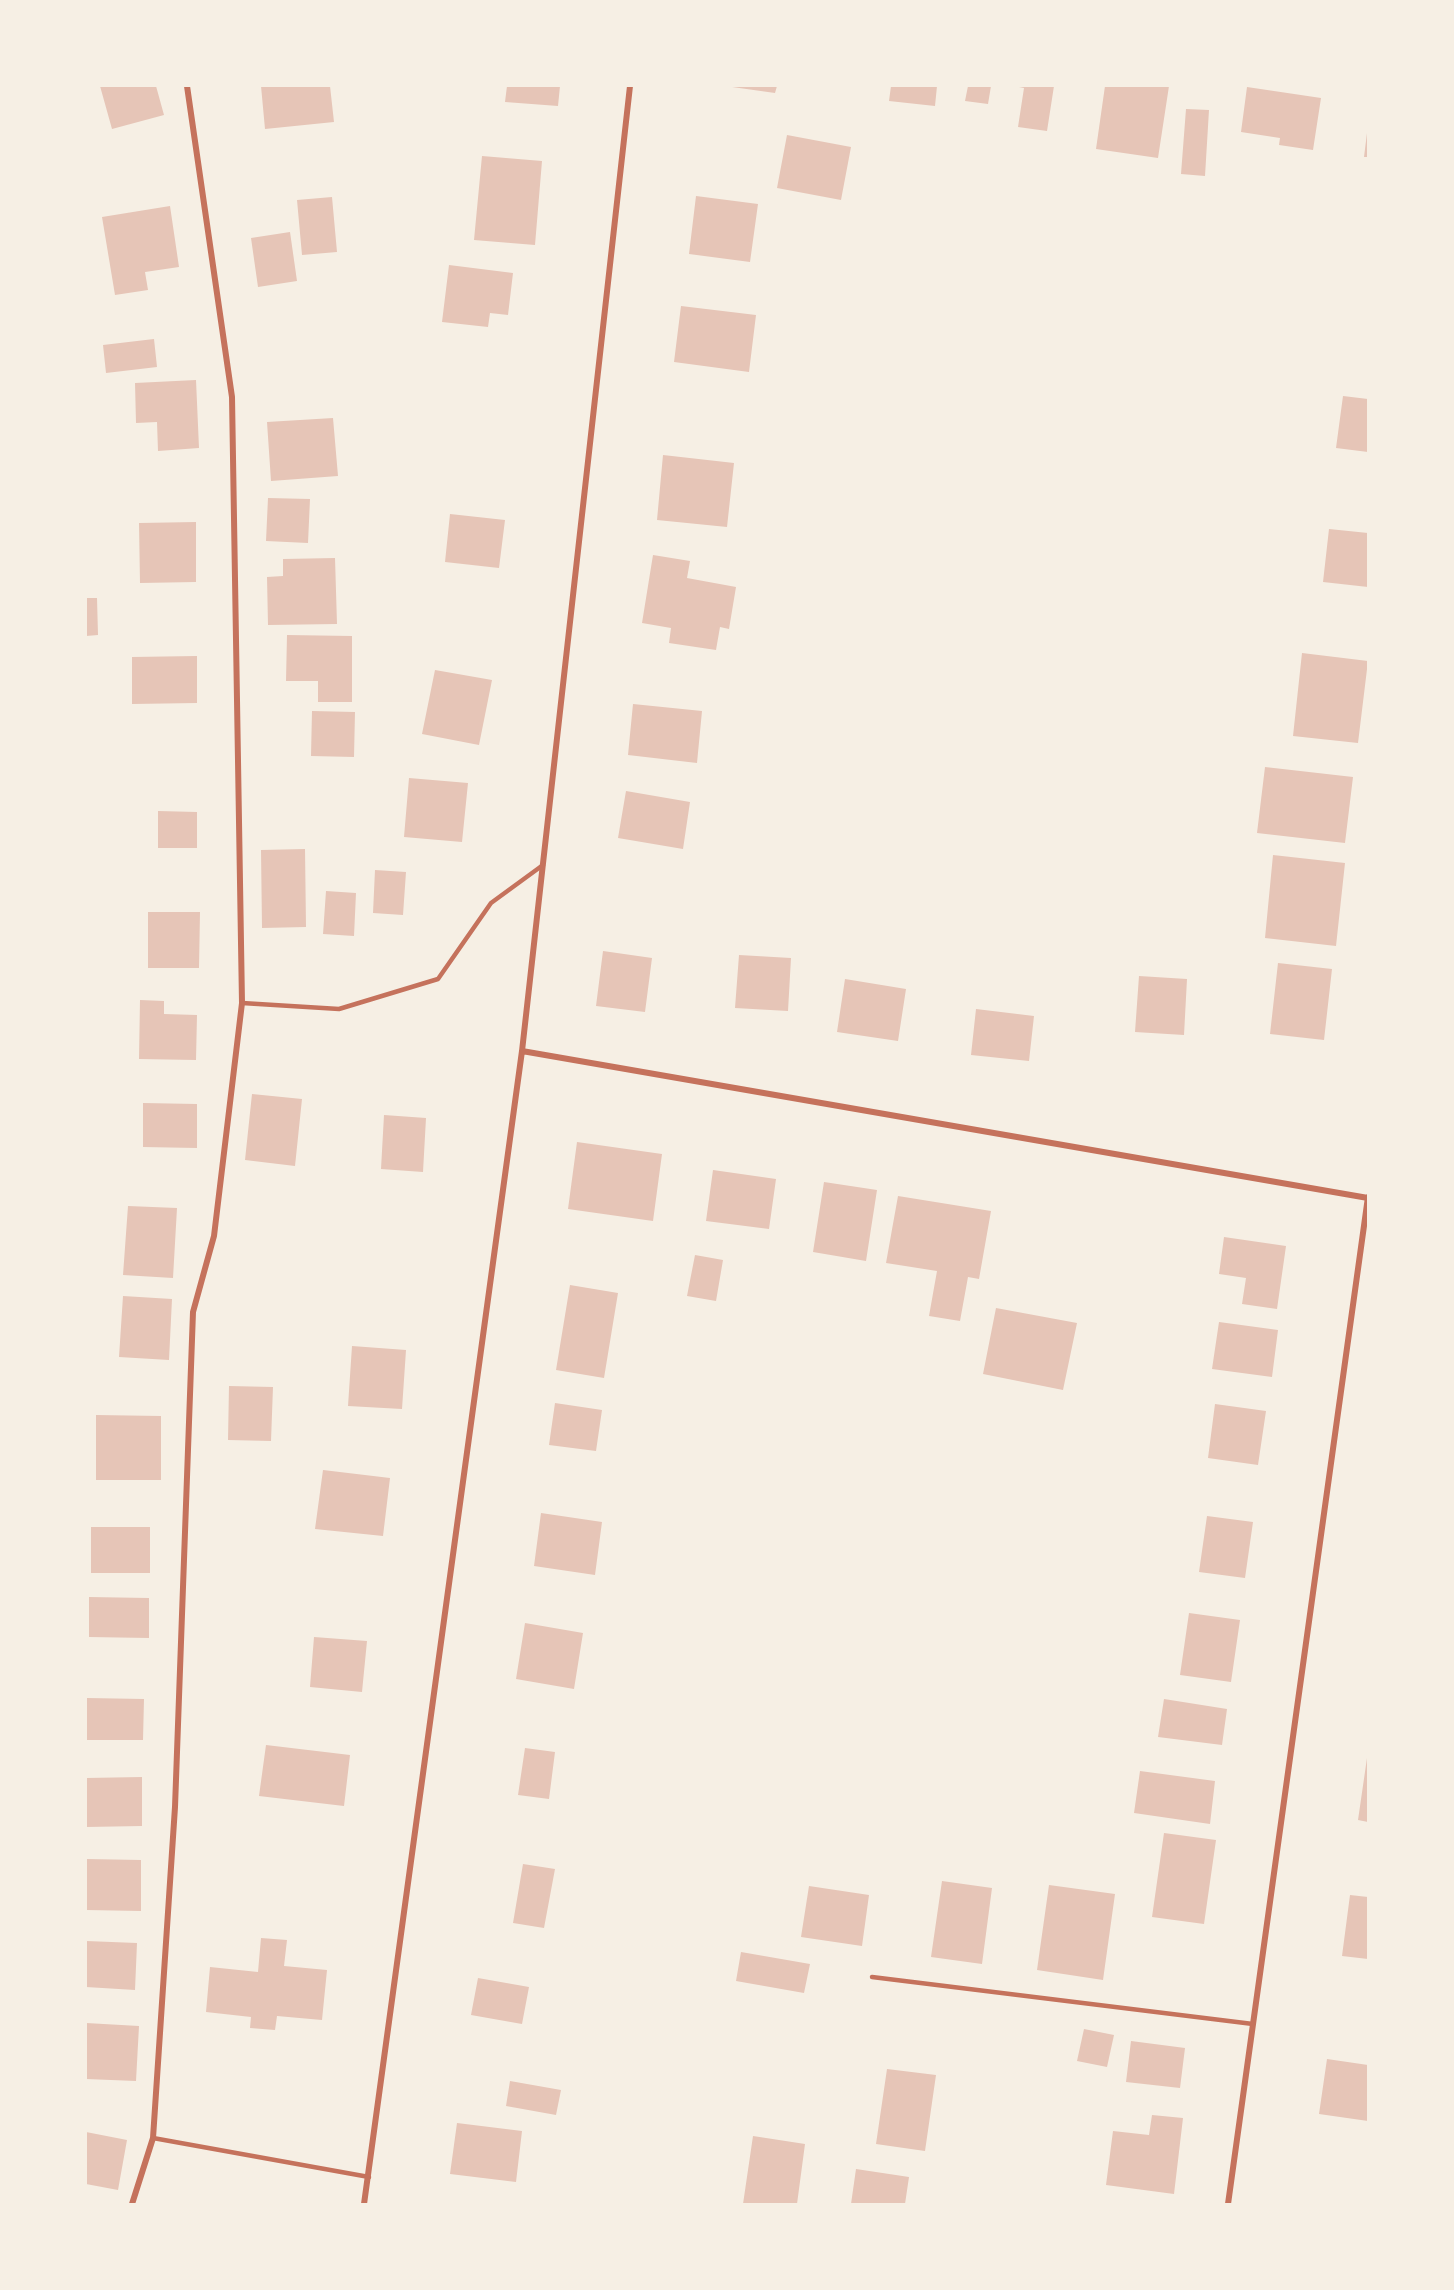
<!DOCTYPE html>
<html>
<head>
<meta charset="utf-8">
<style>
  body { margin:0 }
  #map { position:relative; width:1454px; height:2290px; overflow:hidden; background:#f6efe4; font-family:"Fira Sans Condensed",sans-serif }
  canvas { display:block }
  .frame { position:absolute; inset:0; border:87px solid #f6efe4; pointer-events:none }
</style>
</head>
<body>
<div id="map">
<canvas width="1454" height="2290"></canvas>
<div class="frame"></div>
</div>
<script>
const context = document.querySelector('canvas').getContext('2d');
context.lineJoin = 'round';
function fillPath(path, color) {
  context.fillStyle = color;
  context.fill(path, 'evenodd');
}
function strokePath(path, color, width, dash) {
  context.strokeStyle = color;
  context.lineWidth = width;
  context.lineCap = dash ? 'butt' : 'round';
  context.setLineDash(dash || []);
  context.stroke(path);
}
fillPath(new Path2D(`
  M 100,86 L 156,86 L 164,115 L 112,129 Z
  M 261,86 L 330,86 L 334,122 L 265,129 Z
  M 507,86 L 560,86 L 558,106 L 505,102 Z
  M 725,86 L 777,86 L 775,93 Z
  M 891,86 L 937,86 L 935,106 L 889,101 Z
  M 968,86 L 991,86 L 988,104 L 965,101 Z
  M 1014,86 L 1054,86 L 1047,131 L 1018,127 L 1024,88 Z
  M 1105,86 L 1169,86 L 1158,158 L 1096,149 Z
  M 1247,87 L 1321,98 L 1313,150 L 1279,145 L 1280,138 L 1241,132 Z
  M 1186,109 L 1209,110 L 1205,176 L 1181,174 Z
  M 1367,133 L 1368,133 L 1368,157 L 1364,157 Z
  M 787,135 L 851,147 L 841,200 L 777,188 Z
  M 482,156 L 542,161 L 535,245 L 474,240 Z
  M 696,196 L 758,204 L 750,262 L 689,254 Z
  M 332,197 L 337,252 L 302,255 L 297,200 Z
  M 170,206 L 179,267 L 145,272 L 148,290 L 115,295 L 102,217 Z
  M 290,232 L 297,281 L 258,287 L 251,238 Z
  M 449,265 L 513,273 L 508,315 L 490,313 L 488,327 L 442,322 Z
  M 681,306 L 756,315 L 749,372 L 674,362 Z
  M 154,339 L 157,367 L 106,373 L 103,345 Z
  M 196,380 L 199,448 L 158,451 L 157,422 L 136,423 L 135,383 Z
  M 1343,396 L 1368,399 L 1368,452 L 1336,448 Z
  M 333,418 L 338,476 L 271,481 L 267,422 Z
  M 663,455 L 734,463 L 727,527 L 657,520 Z
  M 268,498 L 310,499 L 308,543 L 266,541 Z
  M 450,514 L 505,520 L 499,568 L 445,562 Z
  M 196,522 L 196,582 L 140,583 L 139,523 Z
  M 1329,529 L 1368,533 L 1368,587 L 1323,582 Z
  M 653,555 L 690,561 L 687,578 L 736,587 L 729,629 L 720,627 L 716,650 L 669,643 L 671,628 L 642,623 Z
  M 335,558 L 337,624 L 268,625 L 267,577 L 283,576 L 283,559 Z
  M 86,598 L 97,598 L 98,635 L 86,636 Z
  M 287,635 L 352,636 L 352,702 L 318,702 L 318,681 L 286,681 Z
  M 1302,653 L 1368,661 L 1358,743 L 1293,736 Z
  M 197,656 L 197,703 L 132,704 L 132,657 Z
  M 435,670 L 492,680 L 479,745 L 422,734 Z
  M 633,704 L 702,711 L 697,763 L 628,755 Z
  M 312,711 L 355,712 L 354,757 L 311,756 Z
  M 1265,767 L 1353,777 L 1345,843 L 1257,833 Z
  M 409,778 L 468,783 L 462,842 L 404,837 Z
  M 626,791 L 690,802 L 683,849 L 618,838 Z
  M 158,811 L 197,812 L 197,848 L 158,848 Z
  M 305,849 L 306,927 L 262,928 L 261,850 Z
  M 1273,855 L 1345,863 L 1336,946 L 1265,938 Z
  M 375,870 L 406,872 L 403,915 L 373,913 Z
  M 326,891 L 356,893 L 354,936 L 323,934 Z
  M 148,912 L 200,912 L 199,968 L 148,968 Z
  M 603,951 L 652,958 L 645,1012 L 596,1006 Z
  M 739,955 L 791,958 L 788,1011 L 735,1008 Z
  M 1278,963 L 1332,969 L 1324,1040 L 1270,1034 Z
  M 1139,976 L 1187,979 L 1184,1035 L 1135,1032 Z
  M 845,979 L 906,989 L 898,1041 L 837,1032 Z
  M 140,1000 L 164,1001 L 164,1014 L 197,1015 L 196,1060 L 139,1059 Z
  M 976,1009 L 1034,1016 L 1029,1061 L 971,1055 Z
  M 252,1094 L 302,1099 L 295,1166 L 245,1160 Z
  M 143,1103 L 197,1104 L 197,1148 L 143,1147 Z
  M 384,1115 L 426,1118 L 423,1172 L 381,1169 Z
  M 577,1142 L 662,1154 L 653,1221 L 568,1209 Z
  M 713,1170 L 776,1179 L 769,1229 L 706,1221 Z
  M 824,1182 L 877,1190 L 866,1261 L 813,1252 Z
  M 898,1196 L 991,1211 L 979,1279 L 968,1277 L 960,1321 L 929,1316 L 937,1271 L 886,1263 Z
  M 128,1206 L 177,1208 L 173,1278 L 123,1275 Z
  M 1224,1237 L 1286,1246 L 1277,1309 L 1242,1304 L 1246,1278 L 1219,1274 Z
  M 695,1255 L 723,1260 L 716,1301 L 687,1296 Z
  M 570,1285 L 618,1293 L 604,1378 L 556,1370 Z
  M 123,1296 L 172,1299 L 169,1360 L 119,1357 Z
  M 996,1308 L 1077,1323 L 1063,1390 L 983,1374 Z
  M 1219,1322 L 1278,1330 L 1272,1377 L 1212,1369 Z
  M 352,1346 L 406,1350 L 402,1409 L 348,1406 Z
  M 229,1386 L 273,1387 L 271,1441 L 228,1440 Z
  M 555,1403 L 602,1410 L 596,1451 L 549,1445 Z
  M 1215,1404 L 1266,1411 L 1258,1465 L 1208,1458 Z
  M 96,1415 L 161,1416 L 161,1480 L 96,1480 Z
  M 323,1470 L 390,1478 L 383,1536 L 315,1529 Z
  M 541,1513 L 602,1522 L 595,1575 L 534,1566 Z
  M 1207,1516 L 1253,1522 L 1245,1578 L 1199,1572 Z
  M 91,1527 L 150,1527 L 150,1573 L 91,1573 Z
  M 89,1597 L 149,1598 L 149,1638 L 89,1637 Z
  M 1189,1613 L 1240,1620 L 1231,1682 L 1180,1675 Z
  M 525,1623 L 583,1633 L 574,1689 L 516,1679 Z
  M 314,1637 L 367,1641 L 362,1692 L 310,1687 Z
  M 87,1698 L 144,1699 L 143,1740 L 87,1740 Z
  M 1164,1699 L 1227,1709 L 1222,1745 L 1158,1737 Z
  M 266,1745 L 350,1755 L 344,1806 L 259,1796 Z
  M 525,1748 L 555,1752 L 549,1799 L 518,1795 Z
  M 1367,1758 L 1368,1758 L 1368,1822 L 1358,1820 Z
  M 1140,1771 L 1215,1781 L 1210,1824 L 1134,1813 Z
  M 142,1777 L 142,1826 L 86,1827 L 86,1778 Z
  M 1164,1833 L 1216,1840 L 1204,1924 L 1152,1917 Z
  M 86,1859 L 141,1860 L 141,1911 L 86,1910 Z
  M 523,1864 L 555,1869 L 544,1928 L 513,1923 Z
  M 942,1881 L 992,1888 L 982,1964 L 931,1957 Z
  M 1049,1885 L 1115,1894 L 1103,1980 L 1037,1970 Z
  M 809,1886 L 869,1895 L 862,1946 L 801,1937 Z
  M 1350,1895 L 1368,1897 L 1368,1959 L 1342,1956 Z
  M 261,1938 L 287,1940 L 284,1966 L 327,1970 L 322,2020 L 277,2016 L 275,2030 L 250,2028 L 251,2017 L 206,2012 L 210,1967 L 258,1972 Z
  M 86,1941 L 137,1943 L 135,1990 L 86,1987 Z
  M 741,1952 L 810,1964 L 804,1993 L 736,1981 Z
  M 478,1978 L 529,1987 L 522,2024 L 471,2015 Z
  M 86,2023 L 139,2026 L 136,2081 L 86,2079 Z
  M 1084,2029 L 1114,2035 L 1107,2067 L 1077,2061 Z
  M 1131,2041 L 1185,2048 L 1180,2088 L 1126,2082 Z
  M 1327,2059 L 1368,2065 L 1368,2121 L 1319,2114 Z
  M 887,2069 L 936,2075 L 925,2151 L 876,2144 Z
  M 510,2081 L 561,2090 L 556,2115 L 506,2106 Z
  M 1152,2115 L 1183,2118 L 1174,2194 L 1106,2185 L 1113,2131 L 1149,2135 Z
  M 457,2123 L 522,2131 L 516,2182 L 450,2174 Z
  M 86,2132 L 127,2140 L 118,2190 L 86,2184 Z
  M 753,2136 L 805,2144 L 797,2204 L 743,2204 Z
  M 856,2169 L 909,2177 L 905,2204 L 851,2204 Z`), '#e6c5b7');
strokePath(new Path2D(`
  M 242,1003 L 339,1009 L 438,979 L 491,903 L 543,865
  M 872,1977 L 1253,2024
  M 153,2138 L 369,2177`), '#c5725c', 4.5);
strokePath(new Path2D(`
  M 522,1051 L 1368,1198
  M 132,2204 L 153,2138 L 175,1807 L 193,1312 L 214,1236 L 242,1003 L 232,397 L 187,86
  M 364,2204 L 522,1051 L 630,86
  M 1228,2204 L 1368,1197`), '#c5725c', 6);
</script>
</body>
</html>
